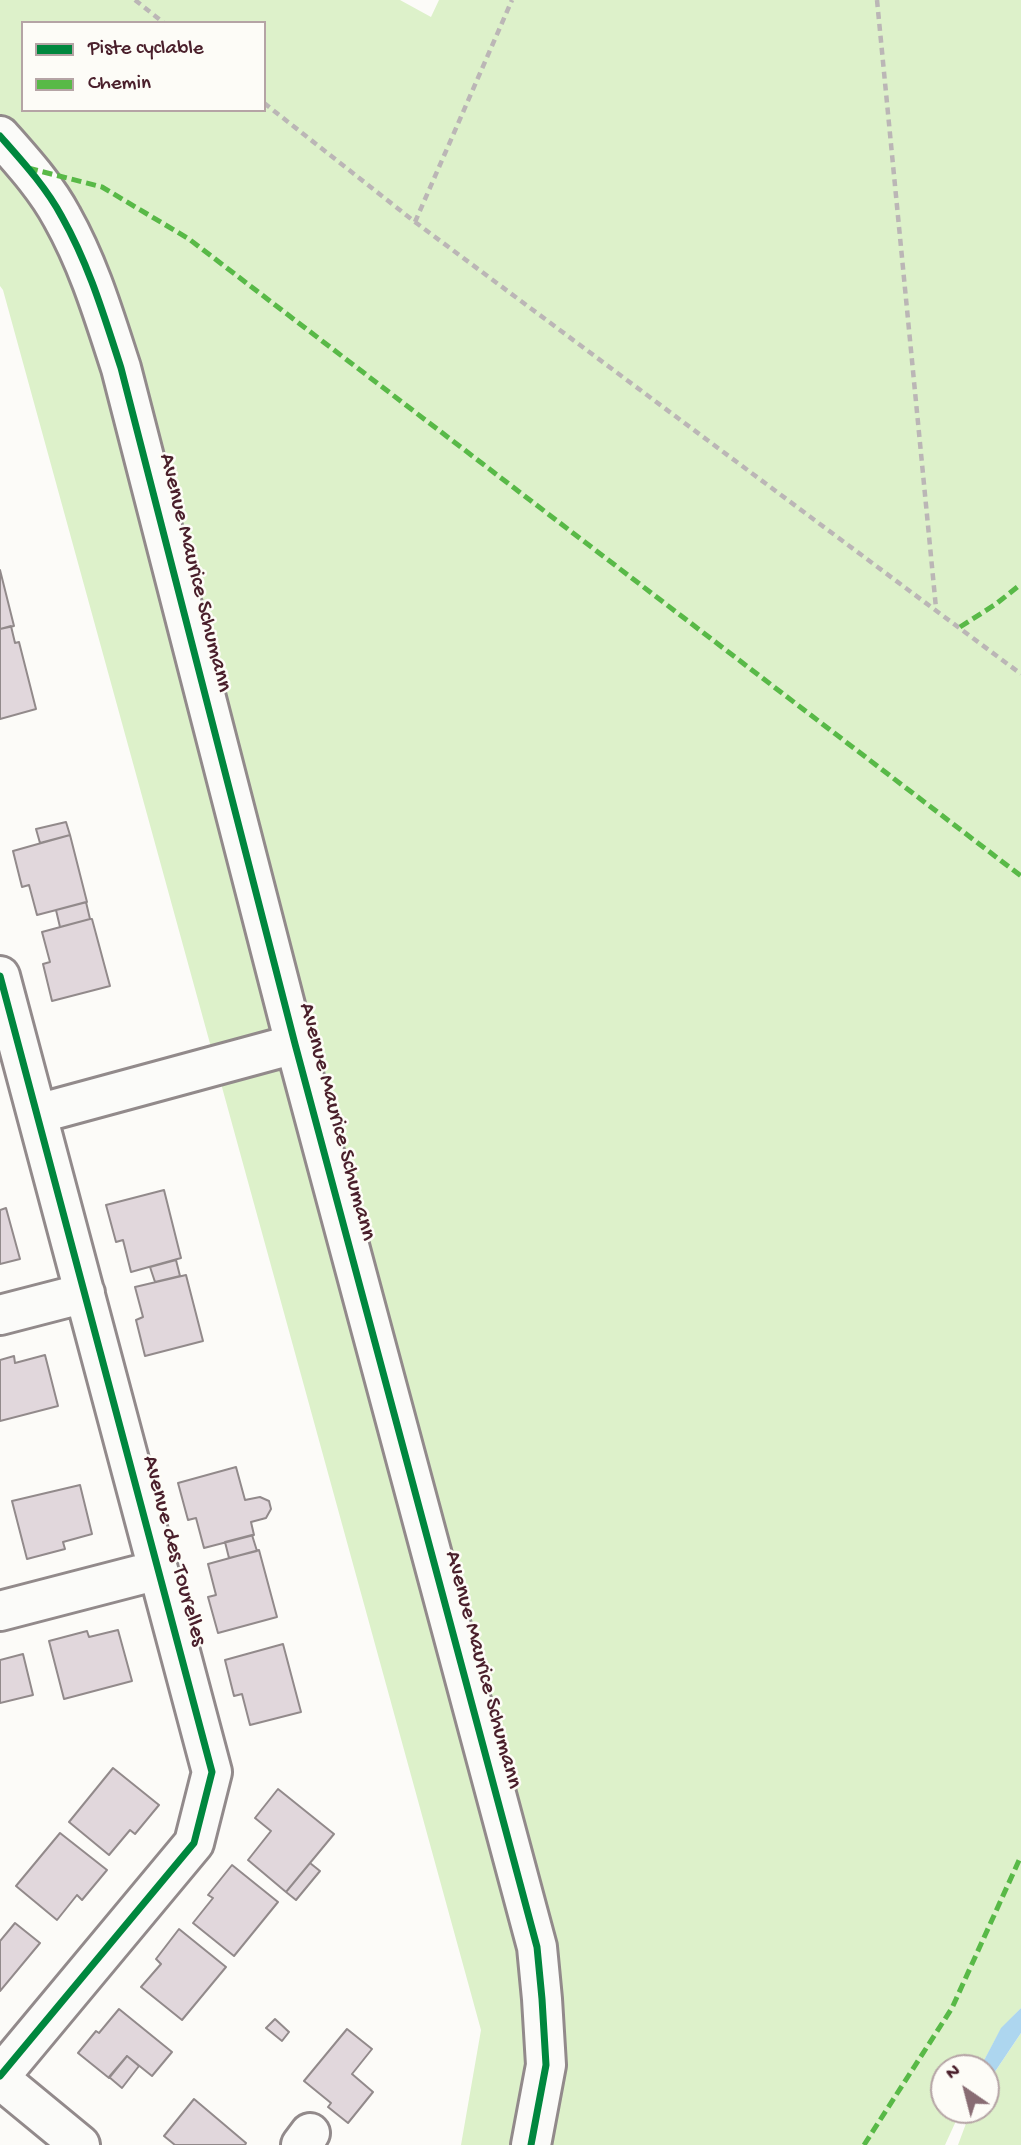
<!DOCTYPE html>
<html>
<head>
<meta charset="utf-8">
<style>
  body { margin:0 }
  #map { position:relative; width:1021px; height:2145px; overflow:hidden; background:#fcfbf8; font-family:"Gochi Hand",sans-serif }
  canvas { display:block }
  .legend { position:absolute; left:21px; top:21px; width:245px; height:91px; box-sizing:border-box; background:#fdfcf7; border:2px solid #b5a4a5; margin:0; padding:9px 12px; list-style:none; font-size:21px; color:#4a1f2b }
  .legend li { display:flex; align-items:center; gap:14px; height:35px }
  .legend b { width:35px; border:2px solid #b5a4a5 }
  .north { position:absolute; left:930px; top:2054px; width:70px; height:70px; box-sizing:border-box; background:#fdfcf7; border:2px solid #b5a4a5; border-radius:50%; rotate:325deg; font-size:19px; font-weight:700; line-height:28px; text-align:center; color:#4a1f2b }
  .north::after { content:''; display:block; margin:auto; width:24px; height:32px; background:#886c73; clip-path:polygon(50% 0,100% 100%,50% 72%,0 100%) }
</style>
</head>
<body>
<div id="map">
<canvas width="1021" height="2145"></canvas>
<ul class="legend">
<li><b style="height:9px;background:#00873e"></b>Piste cyclable</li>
<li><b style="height:9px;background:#58b947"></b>Chemin</li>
</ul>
<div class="north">N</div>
</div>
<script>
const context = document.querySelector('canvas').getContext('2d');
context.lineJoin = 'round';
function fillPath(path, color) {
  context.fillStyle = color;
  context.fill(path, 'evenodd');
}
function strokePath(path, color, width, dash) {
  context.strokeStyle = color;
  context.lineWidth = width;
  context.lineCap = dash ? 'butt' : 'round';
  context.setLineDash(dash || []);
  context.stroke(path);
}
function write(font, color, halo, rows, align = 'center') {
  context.font = font + ' "Gochi Hand",sans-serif';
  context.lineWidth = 5;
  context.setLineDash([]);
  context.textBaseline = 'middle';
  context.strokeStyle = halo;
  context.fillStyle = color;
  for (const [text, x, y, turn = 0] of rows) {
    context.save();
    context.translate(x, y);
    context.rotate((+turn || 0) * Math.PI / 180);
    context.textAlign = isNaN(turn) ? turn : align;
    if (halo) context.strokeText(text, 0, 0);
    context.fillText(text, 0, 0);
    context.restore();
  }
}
fillPath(new Path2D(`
  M 0,0 L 400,0 L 431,17 L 439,0 L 1021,0 L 1021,2008 L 1001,2029 L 980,2068 L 944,2068 L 944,2110 L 961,2110 L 945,2145 L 461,2145 L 481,2030 L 3,290 L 0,286 ZM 23,23 L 264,23 L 264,110 L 23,110 Z
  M 1021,2033 L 1021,2145 L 958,2145 L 971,2110 L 986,2110 L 986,2085 Z`), '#ddf1ca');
fillPath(new Path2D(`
  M 1021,2008 L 1021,2033 L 986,2085 L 986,2068 L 980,2068 L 1001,2028 Z`), '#add6ef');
const building = new Path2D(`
  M 0,570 L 14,626 L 0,629 Z
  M 11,626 L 15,643 L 19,642 L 36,709 L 0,719 L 0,629 Z
  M 66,822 L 70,835 L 40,843 L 36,829 Z
  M 70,835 L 87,902 L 37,915 L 29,885 L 22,887 L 13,851 Z
  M 86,902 L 90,919 L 60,927 L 56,910 Z
  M 90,919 L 92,919 L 110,986 L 52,1001 L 43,964 L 50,962 L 42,932 Z
  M 164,1190 L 181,1258 L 131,1272 L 123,1240 L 116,1242 L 106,1205 Z
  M 6,1208 L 20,1259 L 0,1264 L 0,1210 Z
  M 176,1260 L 180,1276 L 155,1282 L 150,1267 Z
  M 186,1275 L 203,1341 L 145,1356 L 136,1320 L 143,1317 L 135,1287 Z
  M 45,1355 L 58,1406 L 0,1421 L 0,1360 L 14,1356 L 15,1363 Z
  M 236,1467 L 245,1500 L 260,1497 L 269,1501 L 271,1509 L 266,1518 L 251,1522 L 254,1535 L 204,1548 L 196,1518 L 188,1520 L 178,1483 Z
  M 80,1485 L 92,1534 L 63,1542 L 65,1549 L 27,1559 L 12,1501 Z
  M 252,1535 L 257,1551 L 229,1558 L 225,1542 Z
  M 259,1550 L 277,1617 L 218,1633 L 208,1597 L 216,1595 L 208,1564 Z
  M 118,1630 L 132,1681 L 64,1699 L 49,1641 L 87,1631 L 89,1637 Z
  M 283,1644 L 301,1712 L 250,1725 L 242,1694 L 234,1696 L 225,1660 Z
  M 23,1654 L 33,1695 L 0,1703 L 0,1660 Z
  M 113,1768 L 159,1805 L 135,1834 L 130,1830 L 109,1855 L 69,1822 Z
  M 278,1789 L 334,1834 L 286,1892 L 248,1860 L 271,1831 L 255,1818 Z
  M 60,1833 L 107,1870 L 82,1900 L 77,1895 L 57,1920 L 16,1886 Z
  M 310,1863 L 320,1871 L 296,1900 L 286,1892 Z
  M 232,1865 L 278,1902 L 234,1956 L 193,1923 L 213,1898 L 208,1895 Z
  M 15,1923 L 40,1943 L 0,1991 L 0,1941 Z
  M 179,1929 L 226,1967 L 182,2020 L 141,1987 L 161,1964 L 156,1959 Z
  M 119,2009 L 172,2052 L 152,2076 L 127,2056 L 109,2078 L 78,2053 L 96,2031 L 99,2033 Z
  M 275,2019 L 289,2032 L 282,2041 L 266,2028 Z
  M 347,2029 L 372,2049 L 352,2074 L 373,2092 L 348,2123 L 328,2107 L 331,2103 L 304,2081 Z
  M 127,2056 L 139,2066 L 122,2088 L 109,2077 Z
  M 194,2099 L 246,2143 L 245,2145 L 175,2145 L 164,2136 Z`);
fillPath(building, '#e1d7dc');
strokePath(building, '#928a8b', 2);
const minor = new Path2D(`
  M 0,136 C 22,161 46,187 62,217 C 89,265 104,316 121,368 L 295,1044 L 537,1947 L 542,1999 L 546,2065 L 531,2145
  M 0,976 L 212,1772 L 194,1843 L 0,2076
  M 37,1114 L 295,1044
  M 0,1315 L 85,1293
  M 0,1611 L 158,1570
  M 0,2079 L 80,2145
  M 301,2145 L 310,2133`);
strokePath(minor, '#928a8b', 44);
strokePath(new Path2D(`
  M 135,0 L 164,23
  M 877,0 L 936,608
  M 264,103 L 415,222 L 1021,674
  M 415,222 L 512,0`), '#bbb6b6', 4.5, [7, 5]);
strokePath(minor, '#fbfbf9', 38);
strokePath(new Path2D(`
  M 28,168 L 102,187 L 189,239 L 1021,876
  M 960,627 L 996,604 L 1021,584
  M 864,2145 L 952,2008 L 1021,1856`), '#58b947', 5, [10, 5]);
strokePath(new Path2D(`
  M 0,136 C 22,161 46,187 62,217 C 89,265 104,316 121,368 L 295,1044 L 537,1947 L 542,1999 L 546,2065 L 531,2145
  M 0,976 L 212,1772 L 194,1843 L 0,2076`), '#00873e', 7);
write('23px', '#4a1f2b', '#fdfcf7', [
  ["Avenue Maurice Schumann",194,573,76],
  ["Avenue Maurice Schumann",336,1122,75],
  ["Avenue des Tourelles",173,1551,75],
  ["Avenue Maurice Schumann",482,1670,75]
]);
</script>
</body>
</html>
